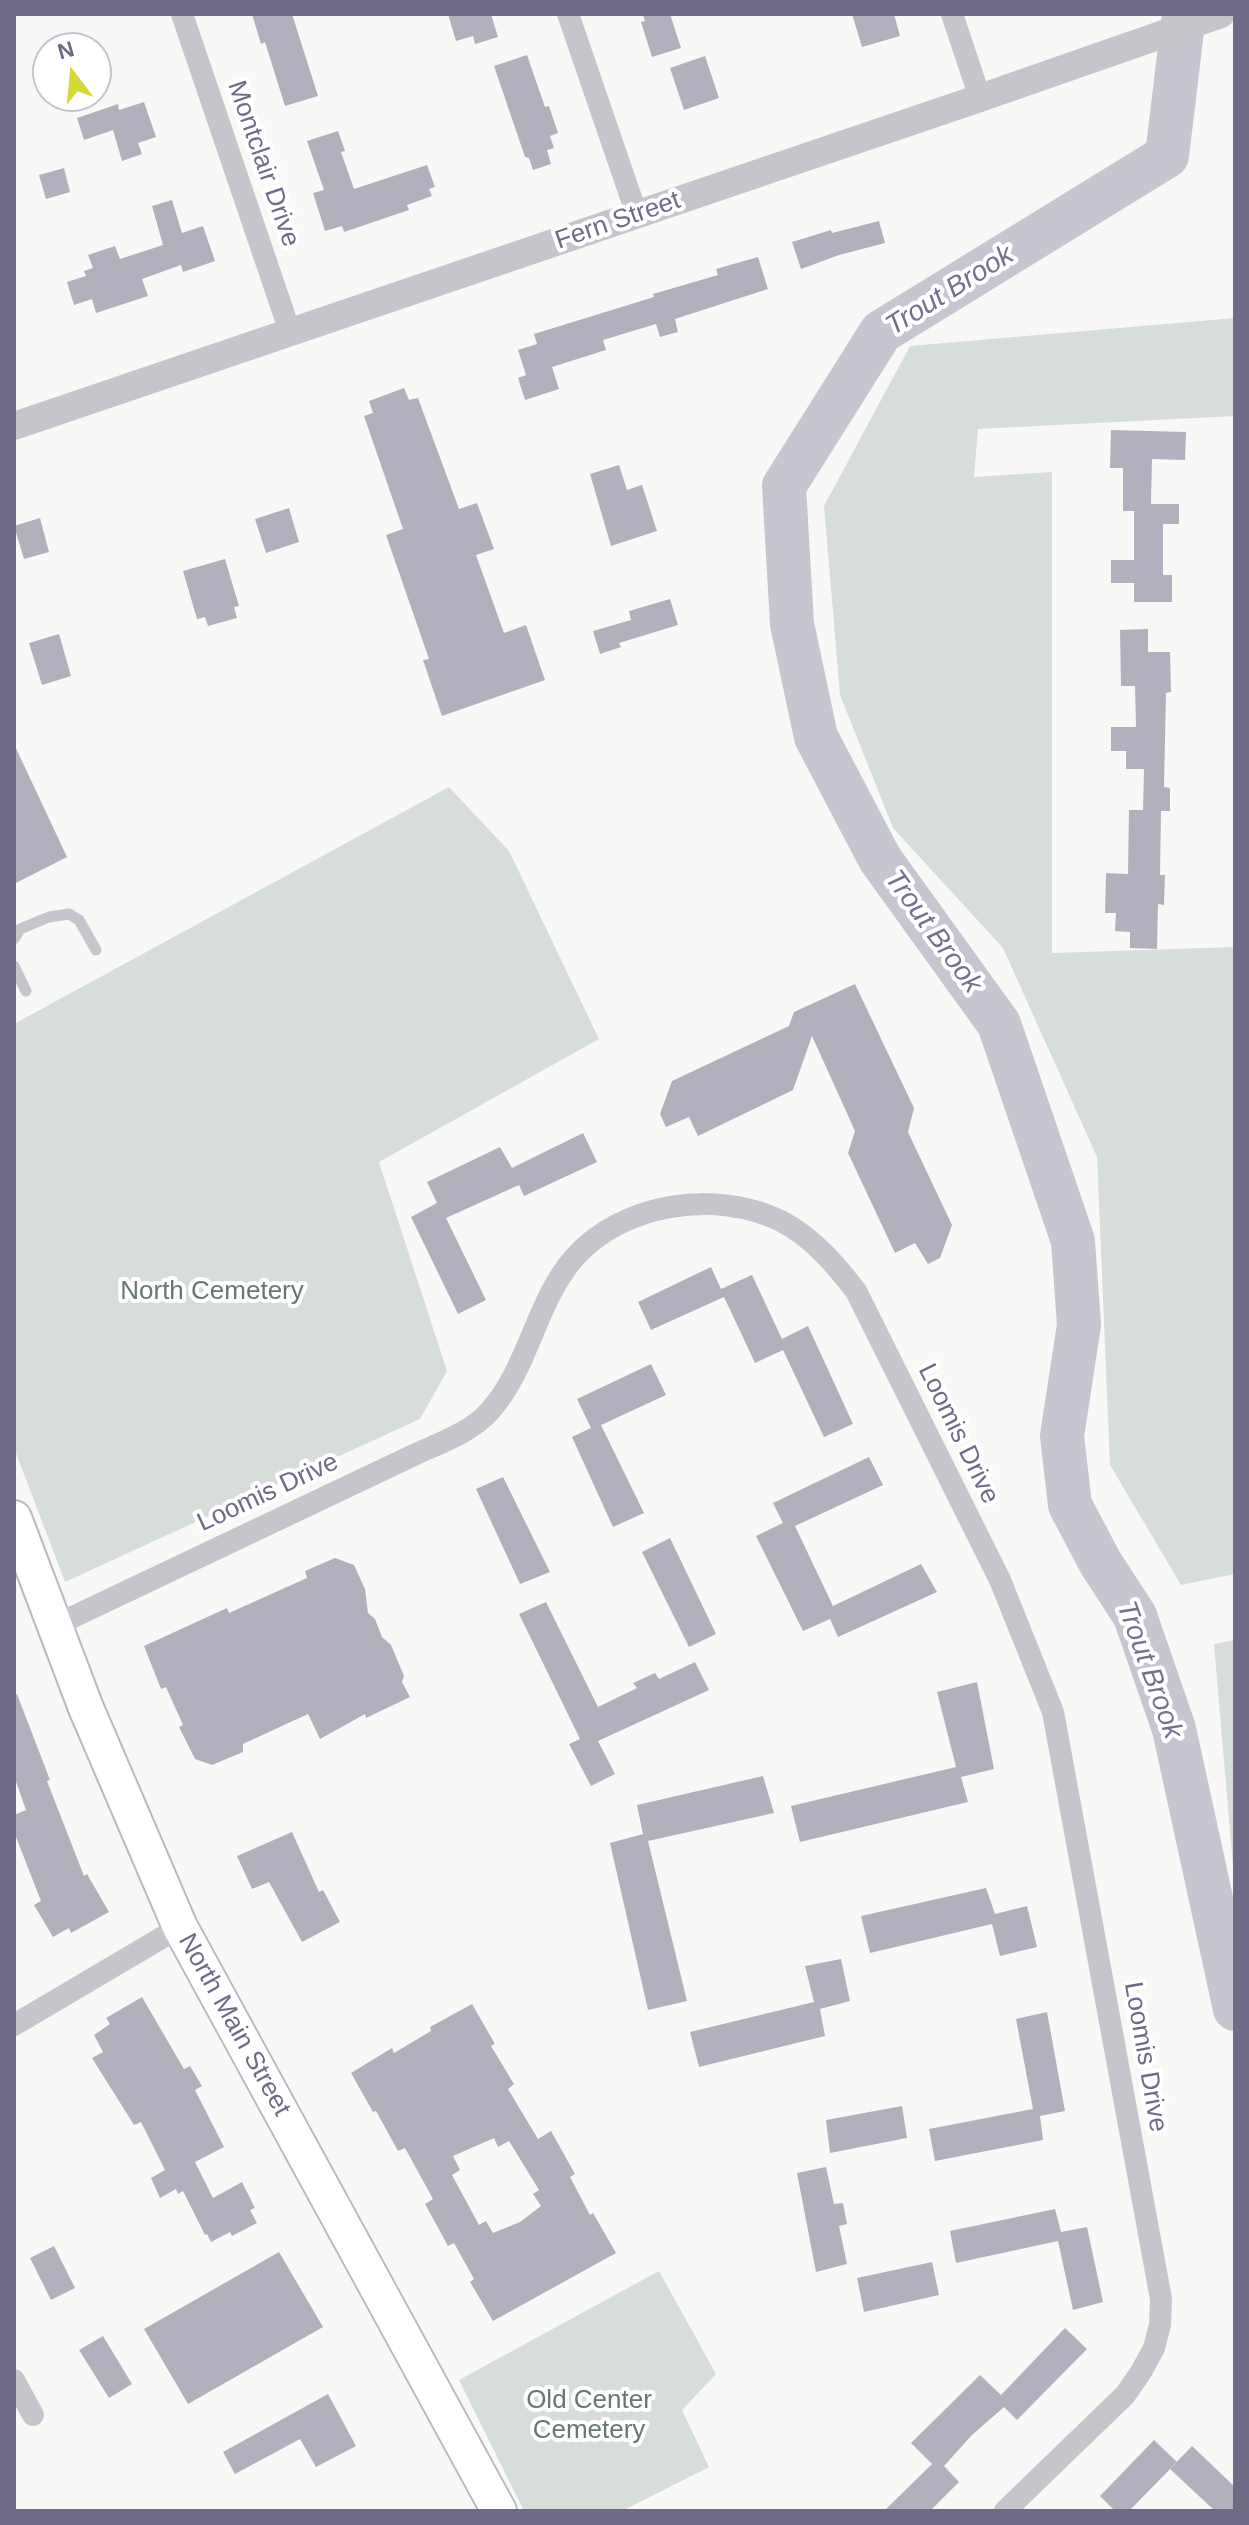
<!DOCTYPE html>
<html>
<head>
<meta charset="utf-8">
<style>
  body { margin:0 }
  #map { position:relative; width:1249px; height:2525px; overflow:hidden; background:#f8f9f7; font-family:Arial,sans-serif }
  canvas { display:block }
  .frame { position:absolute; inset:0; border:16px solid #716a86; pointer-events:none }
  .north { position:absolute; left:32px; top:32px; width:80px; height:80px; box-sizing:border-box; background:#fff; border:2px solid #c6c3cf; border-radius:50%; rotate:344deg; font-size:22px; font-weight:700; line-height:32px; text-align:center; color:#716a86 }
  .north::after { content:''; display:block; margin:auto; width:28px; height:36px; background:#d6d838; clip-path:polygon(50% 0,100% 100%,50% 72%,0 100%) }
</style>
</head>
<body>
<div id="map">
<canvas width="1249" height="2525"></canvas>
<div class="frame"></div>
<div class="north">N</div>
</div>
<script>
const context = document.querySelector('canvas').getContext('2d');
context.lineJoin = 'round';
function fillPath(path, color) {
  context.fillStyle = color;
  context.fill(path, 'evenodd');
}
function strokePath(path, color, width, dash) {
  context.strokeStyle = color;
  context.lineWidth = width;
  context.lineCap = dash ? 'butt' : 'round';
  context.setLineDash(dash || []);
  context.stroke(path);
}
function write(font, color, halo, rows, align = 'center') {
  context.font = font + ' Arial,sans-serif';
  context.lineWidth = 8;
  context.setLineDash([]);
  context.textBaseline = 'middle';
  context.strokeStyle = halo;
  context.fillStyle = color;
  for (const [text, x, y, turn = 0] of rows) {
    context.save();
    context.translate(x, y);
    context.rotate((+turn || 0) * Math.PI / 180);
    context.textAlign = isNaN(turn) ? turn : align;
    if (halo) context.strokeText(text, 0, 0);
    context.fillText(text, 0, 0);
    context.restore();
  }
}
fillPath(new Path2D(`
  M 1235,318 L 1235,416 L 978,429 L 974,477 L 1052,472 L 1052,953 L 1235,947 L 1235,1574 L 1181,1585 L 1110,1465 L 1097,1157 L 1003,948 L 893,828 L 840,695 L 824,506 L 910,346 Z
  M 449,787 L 509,851 L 599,1039 L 379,1162 L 447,1371 L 420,1419 L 65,1582 L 14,1448 L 14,1024 Z
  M 1235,1640 L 1235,1890 L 1214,1644 Z
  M 659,2271 L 716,2374 L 682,2410 L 709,2467 L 622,2511 L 524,2511 L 459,2380 Z`), '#d7deda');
strokePath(new Path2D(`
  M 1184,14 L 1167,156 L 881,332 L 784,486 L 792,624 L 816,737 L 880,859 L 999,1024 L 1073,1241 L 1079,1325 L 1062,1436 L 1070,1505 L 1100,1562 L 1135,1616 L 1174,1729 L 1235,2009`), '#c6c6d1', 44);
fillPath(new Path2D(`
  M 252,14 L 292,14 L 318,96 L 285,106 L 265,42 L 261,44 Z
  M 448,14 L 491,14 L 498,37 L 475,44 L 473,36 L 456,41 Z
  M 643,14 L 670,14 L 681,48 L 652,57 L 641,22 L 645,21 Z
  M 852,14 L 894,14 L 900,36 L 862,47 Z
  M 527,55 L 545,107 L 549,106 L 558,133 L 550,136 L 554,148 L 547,150 L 551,164 L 533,170 L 529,158 L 525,157 L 494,66 Z
  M 705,56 L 719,98 L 684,110 L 670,68 Z
  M 144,102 L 156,137 L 138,143 L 142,154 L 122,161 L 113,130 L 84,140 L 77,118 L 118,104 L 119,110 Z
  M 338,131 L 345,151 L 341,152 L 354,189 L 427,165 L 435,187 L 429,189 L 432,196 L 407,205 L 409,210 L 344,232 L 342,226 L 325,231 L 313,193 L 324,190 L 307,141 Z
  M 64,168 L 70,192 L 46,199 L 39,175 Z
  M 172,200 L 182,233 L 203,226 L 215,261 L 183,272 L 181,265 L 142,279 L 148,296 L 96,313 L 92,299 L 74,305 L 67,282 L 86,276 L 84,271 L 93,268 L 88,255 L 115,246 L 120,259 L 163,245 L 152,206 Z
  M 879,221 L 885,243 L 839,255 L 801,269 L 792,242 L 831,230 L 832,233 Z
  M 758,257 L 768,289 L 675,319 L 678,332 L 660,337 L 656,324 L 603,340 L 606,350 L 552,367 L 559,389 L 525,400 L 518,378 L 526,375 L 518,350 L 537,344 L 534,334 L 654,297 L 653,294 L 718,275 L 716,269 Z
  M 404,388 L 409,400 L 418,398 L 459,509 L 477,503 L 494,549 L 476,555 L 504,633 L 526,625 L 545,680 L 442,716 L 423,660 L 429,659 L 386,535 L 403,529 L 364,416 L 373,413 L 369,401 Z
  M 1111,430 L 1186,432 L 1185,460 L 1152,459 L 1151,504 L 1179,504 L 1179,524 L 1163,524 L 1163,575 L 1172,575 L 1172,602 L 1134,602 L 1134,583 L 1111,583 L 1111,560 L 1134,560 L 1134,511 L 1123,511 L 1123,468 L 1110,468 Z
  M 619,465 L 627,490 L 642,485 L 657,531 L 611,546 L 590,474 Z
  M 289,508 L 299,542 L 266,553 L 255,519 Z
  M 40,518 L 49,552 L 24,559 L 14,526 Z
  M 225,559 L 239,606 L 234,607 L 237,618 L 208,626 L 205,617 L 197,619 L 183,571 Z
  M 670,599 L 678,625 L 619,643 L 621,647 L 600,654 L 593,631 L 631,620 L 629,611 Z
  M 1148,629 L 1148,652 L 1170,652 L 1171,692 L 1166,693 L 1164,787 L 1170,788 L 1170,811 L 1161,811 L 1160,875 L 1165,875 L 1164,905 L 1158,904 L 1157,949 L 1130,948 L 1130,932 L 1115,931 L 1116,913 L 1105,913 L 1106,873 L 1128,874 L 1129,810 L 1143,810 L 1144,769 L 1126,769 L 1126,751 L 1111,751 L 1111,727 L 1136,727 L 1135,686 L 1121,686 L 1120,630 Z
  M 59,634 L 71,676 L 42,685 L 29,643 Z
  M 14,744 L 67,857 L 14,884 Z
  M 855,984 L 914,1108 L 908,1132 L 952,1225 L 940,1258 L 928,1264 L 915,1243 L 895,1253 L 848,1153 L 855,1131 L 812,1036 L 793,1090 L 698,1136 L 689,1117 L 666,1127 L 660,1114 L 672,1081 L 789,1026 L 794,1012 Z
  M 583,1133 L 597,1162 L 524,1196 L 519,1185 L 446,1218 L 486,1300 L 458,1314 L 411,1217 L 437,1203 L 427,1182 L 500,1147 L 512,1168 Z
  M 711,1267 L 721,1289 L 752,1275 L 782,1339 L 808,1326 L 853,1424 L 824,1437 L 783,1350 L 755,1363 L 724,1297 L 651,1330 L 638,1302 Z
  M 651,1364 L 666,1395 L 601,1425 L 644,1513 L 613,1527 L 572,1437 L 591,1428 L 577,1399 Z
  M 869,1457 L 883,1485 L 795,1526 L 833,1606 L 921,1564 L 937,1592 L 838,1637 L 830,1619 L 803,1631 L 756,1536 L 783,1523 L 773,1503 Z
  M 503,1477 L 550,1572 L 520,1584 L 476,1489 Z
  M 670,1538 L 716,1634 L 689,1647 L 642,1552 Z
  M 335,1558 L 354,1565 L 365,1589 L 368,1613 L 375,1619 L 382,1637 L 391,1645 L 404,1676 L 402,1682 L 410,1697 L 366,1718 L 365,1714 L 320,1739 L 308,1714 L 243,1744 L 243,1752 L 212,1765 L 195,1759 L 179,1727 L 183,1725 L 166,1687 L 161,1689 L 144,1646 L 227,1608 L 229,1613 L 307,1578 L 305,1571 Z
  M 546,1602 L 598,1707 L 637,1688 L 633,1683 L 655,1673 L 659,1679 L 695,1662 L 709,1690 L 598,1741 L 615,1774 L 591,1786 L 569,1744 L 580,1739 L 519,1614 Z
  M 977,1682 L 994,1769 L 961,1777 L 968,1802 L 800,1842 L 791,1806 L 956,1767 L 937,1692 Z
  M 17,1694 L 50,1780 L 47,1781 L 84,1876 L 87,1874 L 109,1912 L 71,1933 L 69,1928 L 53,1937 L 34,1905 L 41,1901 L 14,1832 L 14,1815 L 26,1810 L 14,1776 L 14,1695 Z
  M 763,1776 L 774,1813 L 648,1841 L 687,2001 L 648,2010 L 610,1843 L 643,1834 L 637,1805 Z
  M 292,1832 L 319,1892 L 323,1890 L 340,1922 L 302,1942 L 269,1882 L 252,1889 L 237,1856 Z
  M 986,1888 L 995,1914 L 1027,1906 L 1037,1947 L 1000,1956 L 992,1924 L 870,1953 L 861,1916 Z
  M 841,1959 L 850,2001 L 820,2009 L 825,2036 L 699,2067 L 690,2032 L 814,2002 L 805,1966 Z
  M 142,1997 L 184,2069 L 190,2066 L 202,2086 L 195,2090 L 224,2147 L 195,2162 L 213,2198 L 242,2182 L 255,2208 L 250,2210 L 257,2223 L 232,2236 L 230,2232 L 211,2242 L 207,2234 L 205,2235 L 183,2191 L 178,2194 L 176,2189 L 160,2198 L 151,2178 L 165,2170 L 141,2122 L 134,2125 L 92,2058 L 103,2052 L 94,2035 L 110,2024 L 106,2018 Z
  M 472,2004 L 495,2044 L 491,2046 L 514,2084 L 508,2089 L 538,2139 L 551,2131 L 575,2174 L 570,2177 L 590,2215 L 593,2213 L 616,2253 L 493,2321 L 470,2282 L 474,2279 L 454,2243 L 448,2246 L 425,2204 L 433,2199 L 405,2148 L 398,2151 L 376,2111 L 373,2112 L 351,2073 L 392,2048 L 394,2053 L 431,2031 L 430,2027 ZM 494,2138 L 498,2147 L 509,2141 L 539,2190 L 533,2194 L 541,2206 L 520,2222 L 493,2233 L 486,2221 L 479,2225 L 452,2175 L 460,2170 L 453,2156 Z
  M 1047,2012 L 1065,2111 L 1040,2116 L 1043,2140 L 935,2161 L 929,2129 L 1033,2109 L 1016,2019 Z
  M 902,2106 L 907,2138 L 830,2153 L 826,2120 Z
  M 826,2167 L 834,2204 L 843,2203 L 847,2224 L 839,2226 L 847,2264 L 816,2272 L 797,2173 Z
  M 1055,2209 L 1061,2232 L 1087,2227 L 1103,2302 L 1073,2310 L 1058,2241 L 956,2263 L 950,2231 Z
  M 54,2246 L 75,2288 L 51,2300 L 30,2258 Z
  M 279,2252 L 323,2327 L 188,2404 L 144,2329 Z
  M 932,2262 L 939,2295 L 864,2312 L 857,2278 Z
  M 1065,2328 L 1087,2349 L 1017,2420 L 1004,2407 L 972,2435 L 944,2466 L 959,2482 L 930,2511 L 884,2511 L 932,2464 L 911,2443 L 980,2375 L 1001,2395 Z
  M 103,2336 L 132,2384 L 109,2398 L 79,2350 Z
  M 328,2394 L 356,2446 L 316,2467 L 300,2439 L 235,2474 L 223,2452 Z
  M 1154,2440 L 1177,2462 L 1129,2511 L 1115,2511 L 1100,2496 Z
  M 1192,2446 L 1235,2487 L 1235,2511 L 1215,2511 L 1170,2469 Z`), '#b3b0bd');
const primary = new Path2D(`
  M 14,1518 L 86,1708 L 180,1927 L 499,2511`);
strokePath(primary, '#bab8c0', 38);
strokePath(new Path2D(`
  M 14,939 L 20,929 L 49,917 L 69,914 L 79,920 L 96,950
  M 14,966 L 26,991`), '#c7c5cc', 11);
strokePath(new Path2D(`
  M 182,14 L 290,332
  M 568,14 L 637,215
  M 952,14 L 980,98
  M 56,1625 L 416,1454 C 440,1443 471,1432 489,1412 C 529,1368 535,1303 574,1258 C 622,1203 716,1189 781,1221 C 812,1237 835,1264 856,1291 L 1000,1580 L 1053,1712 L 1161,2299 L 1160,2325 L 1154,2348 L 1141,2372 L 1125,2395 L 1005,2511
  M 14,2025 L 180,1927
  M 14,2380 L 33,2415`), '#c7c5cc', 22);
strokePath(new Path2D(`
  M 14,426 L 980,98 L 1221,14`), '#c7c5cc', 28);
strokePath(primary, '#fff', 34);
write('26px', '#716a86', '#fff', [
  ["Montclair Drive",263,164,71],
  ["Fern Street",618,221,-19],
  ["Loomis Drive",958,1434,64],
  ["Loomis Drive",268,1493,-25],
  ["North Main Street",234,2025,61],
  ["Loomis Drive",1145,2057,80]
]);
write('26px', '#657970', '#fff', [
  ["North Cemetery",212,1292],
  ["Old Center",589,2401],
  ["Cemetery",589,2431]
]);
write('italic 28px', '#72718f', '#fff', [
  ["Trout Brook",950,291,-32],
  ["Trout Brook",933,932,54],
  ["Trout Brook",1149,1670,70]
]);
</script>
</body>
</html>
